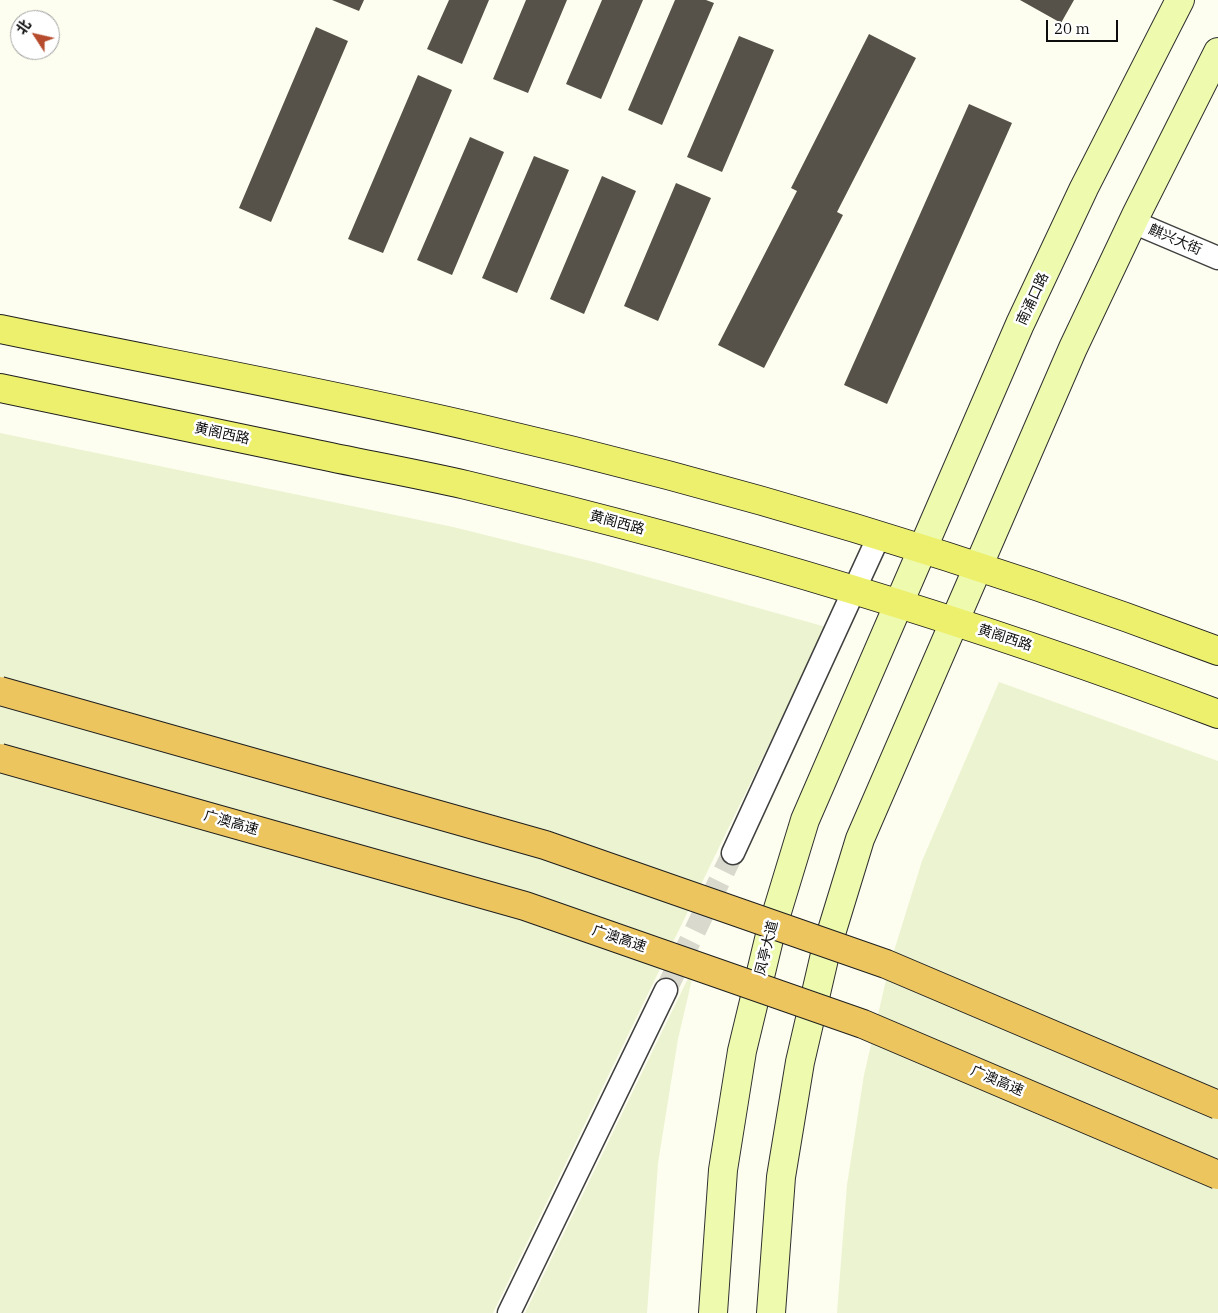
<!DOCTYPE html>
<html>
<head>
<meta charset="utf-8">
<style>
  body { margin:0 }
  #map { position:relative; width:1218px; height:1313px; overflow:hidden; background:#fdfeef; font-family:"IBM Plex Serif","Noto Sans SC",serif }
  canvas { display:block }
  .north { position:absolute; left:10px; top:10px; width:50px; height:50px; box-sizing:border-box; background:#fff; border:1px solid #9e9e9e; border-radius:50%; rotate:305deg; font-size:14px; font-weight:700; line-height:20px; text-align:center; color:#0d0d0d }
  .north::after { content:''; display:block; margin:auto; width:18px; height:22px; background:#b64c2d; clip-path:polygon(50% 0,100% 100%,50% 72%,0 100%) }
  .scale { position:absolute; left:1046px; top:20px; width:72px; height:22px; box-sizing:border-box; border:2px solid #0d0d0d; border-top:0; padding-left:6px; font-size:15px; line-height:18px; white-space:nowrap; color:#0d0d0d; -webkit-text-stroke:4px #fff; paint-order:stroke }
</style>
</head>
<body>
<div id="map">
<canvas width="1218" height="1313"></canvas>
<div class="north">北</div>
<div class="scale">20 m</div>
</div>
<script>
const context = document.querySelector('canvas').getContext('2d');
context.lineJoin = 'round';
function fillPath(path, color) {
  context.fillStyle = color;
  context.fill(path, 'evenodd');
}
function strokePath(path, color, width, dash) {
  context.strokeStyle = color;
  context.lineWidth = width;
  context.lineCap = dash ? 'butt' : 'round';
  context.setLineDash(dash || []);
  context.stroke(path);
}
function write(font, color, halo, rows, align = 'center') {
  context.font = font + ' "IBM Plex Serif","Noto Sans SC",serif';
  context.lineWidth = 5;
  context.setLineDash([]);
  context.textBaseline = 'middle';
  context.strokeStyle = halo;
  context.fillStyle = color;
  for (const [text, x, y, turn = 0] of rows) {
    context.save();
    context.translate(x, y);
    context.rotate((+turn || 0) * Math.PI / 180);
    context.textAlign = isNaN(turn) ? turn : align;
    if (halo) context.strokeText(text, 0, 0);
    context.fillText(text, 0, 0);
    context.restore();
  }
}
fillPath(new Path2D(`
  M 0,433 L 453,527 L 594,562 L 826,627 L 493,1313 L 0,1313 Z
  M 999,682 L 1218,761 L 1218,1313 L 837,1313 L 847,1185 L 864,1075 L 889,967 L 922,861 Z
  M 696,962 L 678,1039 L 658,1163 L 647,1313 L 525,1313 Z`), '#ecf3d0');
fillPath(new Path2D(`
  M 332,0 L 364,0 L 359,11 Z
  M 449,0 L 489,0 L 462,64 L 427,49 Z
  M 526,0 L 567,0 L 528,93 L 493,79 Z
  M 602,0 L 643,0 L 601,99 L 566,84 Z
  M 675,0 L 706,0 L 714,3 L 662,125 L 628,110 Z
  M 1020,0 L 1074,0 L 1061,23 Z
  M 316,27 L 348,41 L 271,222 L 239,208 Z
  M 869,34 L 916,58 L 837,212 L 843,215 L 764,368 L 718,345 L 797,191 L 791,188 Z
  M 739,36 L 774,50 L 722,172 L 687,157 Z
  M 418,75 L 452,90 L 383,253 L 348,239 Z
  M 969,104 L 1012,123 L 887,404 L 844,385 Z
  M 470,137 L 504,152 L 452,275 L 417,260 Z
  M 534,156 L 569,170 L 517,293 L 482,278 Z
  M 602,176 L 636,191 L 584,314 L 550,299 Z
  M 676,183 L 711,198 L 658,321 L 624,306 Z`), '#56524a');
strokePath(new Path2D(`
  M 666,990 L 733,853`), '#d9dacd', 22, [22, 11]);
const street = new Path2D(`
  M 1133,222 L 1218,258
  M 733,853 L 879,536
  M 509,1313 L 666,990`);
const secondary = new Path2D(`
  M 713,1313 L 723,1170 L 742,1051 L 770,935 L 805,820 L 1020,324 L 1084,188 L 1180,0
  M 771,1313 L 781,1177 L 800,1062 L 826,950 L 860,839 L 1073,348 L 1137,213 L 1218,52`);
const primary = new Path2D(`
  M 0,329 C 159,362 320,391 478,428 C 729,486 977,560 1218,651
  M 0,388 C 104,410 207,431 311,453 C 362,464 414,473 466,485 C 721,546 973,621 1218,714`);
strokePath(street, '#404040', 25);
strokePath(secondary, '#2f2f2f', 30);
strokePath(primary, '#1e1e1e', 30);
strokePath(street, '#fff', 22);
strokePath(secondary, '#eefaae', 28);
strokePath(primary, '#edf06d', 28);
const highwayBridge = new Path2D(`
  M 0,691 L 545,845 L 886,964 L 1218,1105
  M 0,758 L 525,906 L 863,1024 L 1218,1175`);
strokePath(highwayBridge, '#1e1e1e', 30, []);
strokePath(highwayBridge, '#ecc55f', 28);
write('14px', '#0d0d0d', '#fff', [
  ["麒兴大街",1175,240,23],
  ["南涌口路",1033,299,-65],
  ["黄阁西路",222,434,12],
  ["黄阁西路",617,523,15],
  ["黄阁西路",1005,638,18],
  ["广澳高速",231,823,16],
  ["广澳高速",619,939,19],
  ["凤亭大道",767,948,-76],
  ["广澳高速",997,1081,23]
]);
</script>
</body>
</html>
